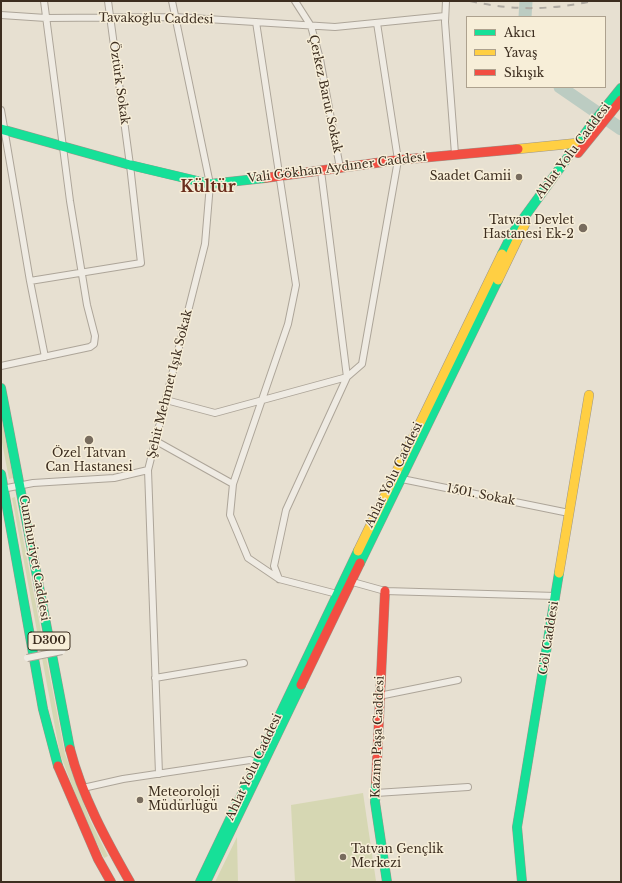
<!DOCTYPE html>
<html>
<head>
<meta charset="utf-8">
<style>
  body { margin:0 }
  #map { position:relative; width:622px; height:883px; overflow:hidden; background:#e7e0d1; font-family:"Libre Baskerville",serif }
  canvas { display:block }
  .frame { position:absolute; inset:0; border:2px solid #3d2e20; pointer-events:none }
  .legend { position:absolute; left:466px; top:16px; width:140px; height:72px; box-sizing:border-box; background:#f7eed8; border:1px solid #ada18e; margin:0; padding:5px 7px; list-style:none; font-size:12px; color:#3d2e20 }
  .legend li { display:flex; align-items:center; gap:8px; height:20px }
  .legend b { width:20px; border:1px solid #ada18e }
</style>
</head>
<body>
<div id="map">
<canvas width="622" height="883"></canvas>
<div class="frame"></div>
<ul class="legend">
<li><b style="height:5px;background:#16e098"></b>Akıcı</li>
<li><b style="height:5px;background:#ffcf43"></b>Yavaş</li>
<li><b style="height:5px;background:#f24e42"></b>Sıkışık</li>
</ul>
</div>
<script>
const context = document.querySelector('canvas').getContext('2d');
context.lineJoin = 'round';
function fillPath(path, color) {
  context.fillStyle = color;
  context.fill(path, 'evenodd');
}
function strokePath(path, color, width, dash) {
  context.strokeStyle = color;
  context.lineWidth = width;
  context.lineCap = dash ? 'butt' : 'round';
  context.setLineDash(dash || []);
  context.stroke(path);
}
function write(font, color, halo, rows, align = 'center') {
  context.font = font + ' "Libre Baskerville",serif';
  context.lineWidth = 3;
  context.setLineDash([]);
  context.textBaseline = 'middle';
  context.strokeStyle = halo;
  context.fillStyle = color;
  for (const [text, x, y, turn = 0] of rows) {
    context.save();
    context.translate(x, y);
    context.rotate((+turn || 0) * Math.PI / 180);
    context.textAlign = isNaN(turn) ? turn : align;
    if (halo) context.strokeText(text, 0, 0);
    context.fillText(text, 0, 0);
    context.restore();
  }
}
fillPath(new Path2D(`
  M 1,415 L 13,478 L 9,479 L 1,437 Z
  M 15,497 L 65,754 L 90,820 L 108,856 L 104,858 L 86,821 L 60,754 L 12,498 Z
  M 363,793 L 376,881 L 295,882 L 291,805 Z
  M 237,837 L 238,882 L 215,882 Z`), '#d6d7b3');
strokePath(new Path2D(`
  M 525,17 L 526,1
  M 560,87 L 621,129`), '#bcccc2', 13);
const street = new Path2D(`
  M 295,1 L 311,26 L 320,59 L 340,168
  M 446,1 L 445,22 L 455,154
  M 1,15 L 46,18 L 175,17 L 335,27 L 445,16
  M 256,22 L 296,285 L 288,324 L 233,484 L 230,515 L 248,558 L 279,579 L 341,595
  M 1,110 L 30,281 L 45,357
  M 30,281 L 141,263 L 130,165 L 108,1
  M 1,366 L 90,347 L 94,344 L 95,336 L 87,305 L 70,201 L 44,1
  M 166,400 L 215,413 L 347,377 L 321,171
  M 156,441 L 233,484
  M 397,478 L 569,513
  M 2,489 L 33,483 L 114,478 L 148,470
  M 279,579 L 274,566 L 286,510 L 347,377 L 362,364 L 398,160 L 377,23
  M 349,581 L 385,591 L 556,596
  M 155,678 L 244,663
  M 379,696 L 458,680
  M 159,774 L 148,470 L 205,244 L 210,184 L 172,1
  M 83,788 L 123,779 L 250,760 L 258,764
  M 376,793 L 468,787`);
const fast = new Path2D(`
  M 1,129 L 130,165 L 210,184 L 265,178
  M 502,254 L 512,234 L 592,124 L 621,88
  M 1,388 L 70,749
  M 1,474 L 43,709 L 58,766
  M 360,563 L 498,280
  M 376,783 L 375,802 L 387,882
  M 200,882 L 358,551
  M 206,882 L 301,685
  M 522,882 L 517,827 L 559,573`);
const slow = new Path2D(`
  M 518,149 L 578,143 L 581,146
  M 498,280 L 525,224
  M 358,551 L 502,254
  M 559,573 L 589,395`);
const jam = new Path2D(`
  M 578,153 L 621,100
  M 265,178 L 398,160 L 518,149
  M 301,685 L 360,563
  M 70,749 C 82,796 106,840 130,882
  M 58,766 L 98,859 L 111,882
  M 376,783 L 385,591`);
strokePath(street, '#ada599', 8);
strokePath(fast, '#9c958a', 10);
strokePath(slow, '#9c958a', 10);
strokePath(jam, '#9c958a', 10);
strokePath(street, '#efebe3', 6);
strokePath(fast, '#16e098', 9);
strokePath(slow, '#ffcf43', 9);
strokePath(jam, '#f24e42', 9);
strokePath(new Path2D(`
  M 470,1 C 513,11 551,10 593,1`), '#afaaa2', 2, [7, 7]);
const streetBridge = new Path2D(`
  M 27,658 L 62,651`);
strokePath(streetBridge, '#ada599', 8, []);
strokePath(streetBridge, '#efebe3', 6);
for (const [x, y, r, color] of [
  [519,177,4,"#786c5e"],
  [583,228,5,"#786c5e"],
  [89,440,5,"#786c5e"],
  [140,800,4,"#786c5e"],
  [343,857,4,"#786c5e"]
]) {
  const dot = new Path2D();
  dot.arc(x, y, r, 0, 2 * Math.PI);
  context.fillStyle = color;
  context.fill(dot);
  strokePath(dot, '#f7eed8', 1.5);
}
for (const [x, y, w] of [
  [49,641,42]
]) {
  const box = new Path2D();
  box.roundRect(x - w / 2, y - 9, w, 18, 3);
  context.fillStyle = '#f7eed8';
  context.fill(box);
  strokePath(box, '#3d2e20', 1);
}
write('bold 11px', '#3d2e20', null, [
  ["D300",49,641]
]);
write('12px', '#3d2e20', '#f7eed8', [
  ["Tavakoğlu Caddesi",156,19,1],
  ["Öztürk Sokak",119,83,82],
  ["Çerkez Barut Sokak",325,94,78],
  ["Ahlat Yolu Caddesi",573,151,-53],
  ["Vali Gökhan Aydıner Caddesi",337,168,-7],
  ["Şehit Mehmet Işık Sokak",170,384,-76],
  ["Ahlat Yolu Caddesi",394,475,-64],
  ["1501. Sokak",481,495,11],
  ["Cumhuriyet Caddesi",34,558,80],
  ["Göl Caddesi",549,638,-81],
  ["Kazım Paşa Caddesi",378,737,-88],
  ["Ahlat Yolu Caddesi",254,767,-65]
]);
write('12px', '#3d2e20', '#f7eed8', [
  ["Saadet Camii",511,177],
  ["Tatvan Devlet",574,221],
  ["Hastanesi Ek-2",574,235],
  ["Özel Tatvan",89,454,"center"],
  ["Can Hastanesi",89,468,"center"],
  ["Meteoroloji",148,793,"left"],
  ["Müdürlüğü",148,807,"left"],
  ["Tatvan Gençlik",351,850,"left"],
  ["Merkezi",351,864,"left"]
], 'right');
write('bold 16px', '#6b2e1e', '#f7eed8', [
  ["Kültür",208,187]
]);
</script>
</body>
</html>
